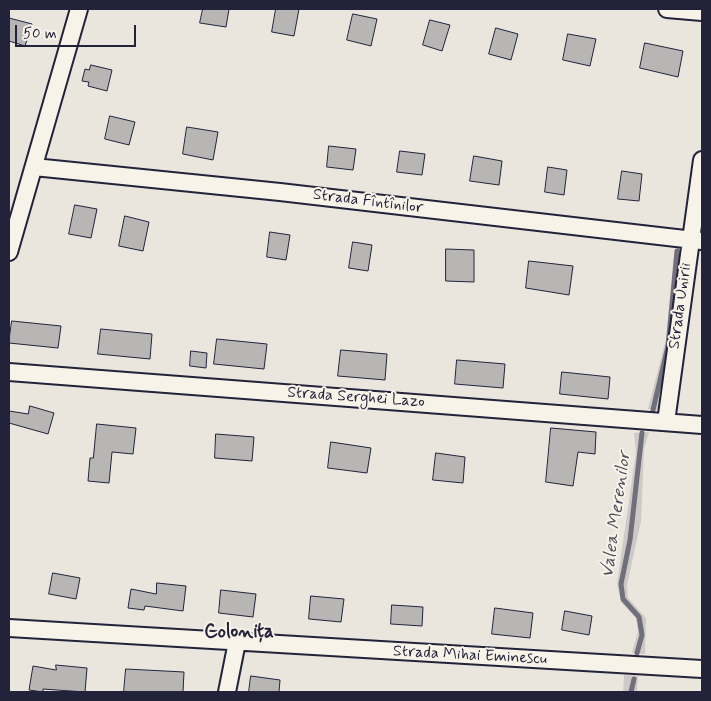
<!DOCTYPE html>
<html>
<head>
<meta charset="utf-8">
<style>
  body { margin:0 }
  #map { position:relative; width:711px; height:701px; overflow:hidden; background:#eae6de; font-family:Mynerve,sans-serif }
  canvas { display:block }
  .frame { position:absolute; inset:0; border:10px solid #22223b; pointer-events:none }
  .scale { position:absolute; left:15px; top:25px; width:121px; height:22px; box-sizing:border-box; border:2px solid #22223b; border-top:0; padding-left:6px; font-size:15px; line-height:18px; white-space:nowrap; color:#22223b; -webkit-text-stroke:4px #f7f3e8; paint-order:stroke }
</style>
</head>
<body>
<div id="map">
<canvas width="711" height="701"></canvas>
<div class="frame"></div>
<div class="scale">50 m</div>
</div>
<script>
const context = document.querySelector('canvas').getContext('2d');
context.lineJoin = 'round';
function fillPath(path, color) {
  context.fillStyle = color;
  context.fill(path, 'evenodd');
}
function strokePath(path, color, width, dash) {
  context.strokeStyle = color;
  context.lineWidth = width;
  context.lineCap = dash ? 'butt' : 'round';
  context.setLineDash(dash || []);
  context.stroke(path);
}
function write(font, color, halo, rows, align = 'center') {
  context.font = font + ' Mynerve,sans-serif';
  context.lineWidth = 4;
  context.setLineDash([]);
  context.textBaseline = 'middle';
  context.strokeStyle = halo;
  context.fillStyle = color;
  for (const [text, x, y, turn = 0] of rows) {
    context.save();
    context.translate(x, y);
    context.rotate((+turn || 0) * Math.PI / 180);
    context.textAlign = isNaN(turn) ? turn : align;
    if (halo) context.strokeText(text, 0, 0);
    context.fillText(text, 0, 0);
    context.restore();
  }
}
fillPath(new Path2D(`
  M 677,247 L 685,247 L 666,398 L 657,410 L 648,409 L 666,339 Z
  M 649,432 L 644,449 L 641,521 L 627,585 L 628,598 L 646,618 L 645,654 L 632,653 L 638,631 L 636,618 L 621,602 L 617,584 L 636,452 L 634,433 Z
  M 624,675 L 638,676 L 637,692 L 623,692 Z`), '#cdc9c6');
strokePath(new Path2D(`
  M 653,410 L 668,346 L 677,251
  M 637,653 L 642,635 L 639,617 L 623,599 L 621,584 L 630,540 L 642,433
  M 631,692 L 634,679`), '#716f7b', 5);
const building = new Path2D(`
  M 203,9 L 229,9 L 226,27 L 200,23 Z
  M 276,9 L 299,9 L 294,36 L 272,32 Z
  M 353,14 L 377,19 L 371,46 L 347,40 Z
  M 9,18 L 32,24 L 25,46 L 9,41 Z
  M 430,20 L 450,25 L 442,51 L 423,45 Z
  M 496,28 L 518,34 L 511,60 L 489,54 Z
  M 568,34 L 596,39 L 590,66 L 563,60 Z
  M 645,43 L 683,51 L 678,77 L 640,68 Z
  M 91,65 L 112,70 L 107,91 L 88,86 L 89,82 L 82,81 L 85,69 L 89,70 Z
  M 110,116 L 135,122 L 129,145 L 105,139 Z
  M 187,127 L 218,132 L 213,160 L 183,154 Z
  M 329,146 L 356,149 L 353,170 L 327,167 Z
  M 400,151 L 425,154 L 422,175 L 397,172 Z
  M 474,156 L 502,161 L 499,185 L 470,181 Z
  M 548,167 L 567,170 L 564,195 L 545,192 Z
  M 622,171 L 642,174 L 639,201 L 618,199 Z
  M 75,205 L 97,209 L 91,238 L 69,234 Z
  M 125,216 L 149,222 L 143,251 L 119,246 Z
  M 270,232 L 290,235 L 286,260 L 267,257 Z
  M 353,242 L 372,245 L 368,271 L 349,268 Z
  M 446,249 L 474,250 L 474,282 L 446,281 Z
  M 529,261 L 573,266 L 569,295 L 526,288 Z
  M 12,321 L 61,326 L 58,348 L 9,343 Z
  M 101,329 L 152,334 L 150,359 L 98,354 Z
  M 217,339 L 267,344 L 264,369 L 214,364 Z
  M 341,350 L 387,354 L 385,380 L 338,376 Z
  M 191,351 L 207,353 L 206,368 L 190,366 Z
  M 457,360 L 505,364 L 503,388 L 455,384 Z
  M 562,372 L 610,377 L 608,399 L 560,394 Z
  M 30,406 L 54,413 L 48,434 L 9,423 L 9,411 L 28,414 Z
  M 97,424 L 136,428 L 133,454 L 112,452 L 109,483 L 88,481 L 90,458 L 93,458 Z
  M 551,428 L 596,432 L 595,454 L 578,452 L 573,486 L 546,482 Z
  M 216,434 L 254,437 L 252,461 L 215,458 Z
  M 331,442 L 371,448 L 367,473 L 328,468 Z
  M 436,453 L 465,457 L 463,483 L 433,480 Z
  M 53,573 L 80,578 L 76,599 L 49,594 Z
  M 157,583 L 186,586 L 183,611 L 145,606 L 144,610 L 128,608 L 131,589 L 156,594 Z
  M 221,590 L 256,594 L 253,617 L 219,613 Z
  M 311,596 L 344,599 L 341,622 L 309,619 Z
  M 392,605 L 423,607 L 422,626 L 391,624 Z
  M 495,608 L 533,613 L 530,638 L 492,634 Z
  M 565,611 L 592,616 L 589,635 L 562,630 Z
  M 56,665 L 87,668 L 85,692 L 43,689 L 43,692 L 29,690 L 33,666 L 56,670 Z
  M 126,669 L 184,672 L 183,692 L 124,692 Z
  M 251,676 L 280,680 L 279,692 L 249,692 Z`);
fillPath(building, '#b8b6b5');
strokePath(building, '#22223b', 1);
const minor = new Path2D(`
  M 667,9 L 702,12
  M 34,167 L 280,192 L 702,241
  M 9,252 L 79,9
  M 9,372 L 702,425
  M 666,422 L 702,160
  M 9,628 L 702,669
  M 227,692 L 237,642`);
strokePath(minor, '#22223b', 20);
strokePath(minor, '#f7f3e8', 16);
write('16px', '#22223b', '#f7f3e8', [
  ["Strada Fîntînilor",368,202,7],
  ["Strada Unirii",681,306,-82],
  ["Strada Serghei Lazo",356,398,4],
  ["Strada Mihai Eminescu",470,656,3]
]);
write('italic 18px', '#504f60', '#f7f3e8', [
  ["Valea Merenilor",617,515,-82]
]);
write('bold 19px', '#22223b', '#f7f3e8', [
  ["Colonița",239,633]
]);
</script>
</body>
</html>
